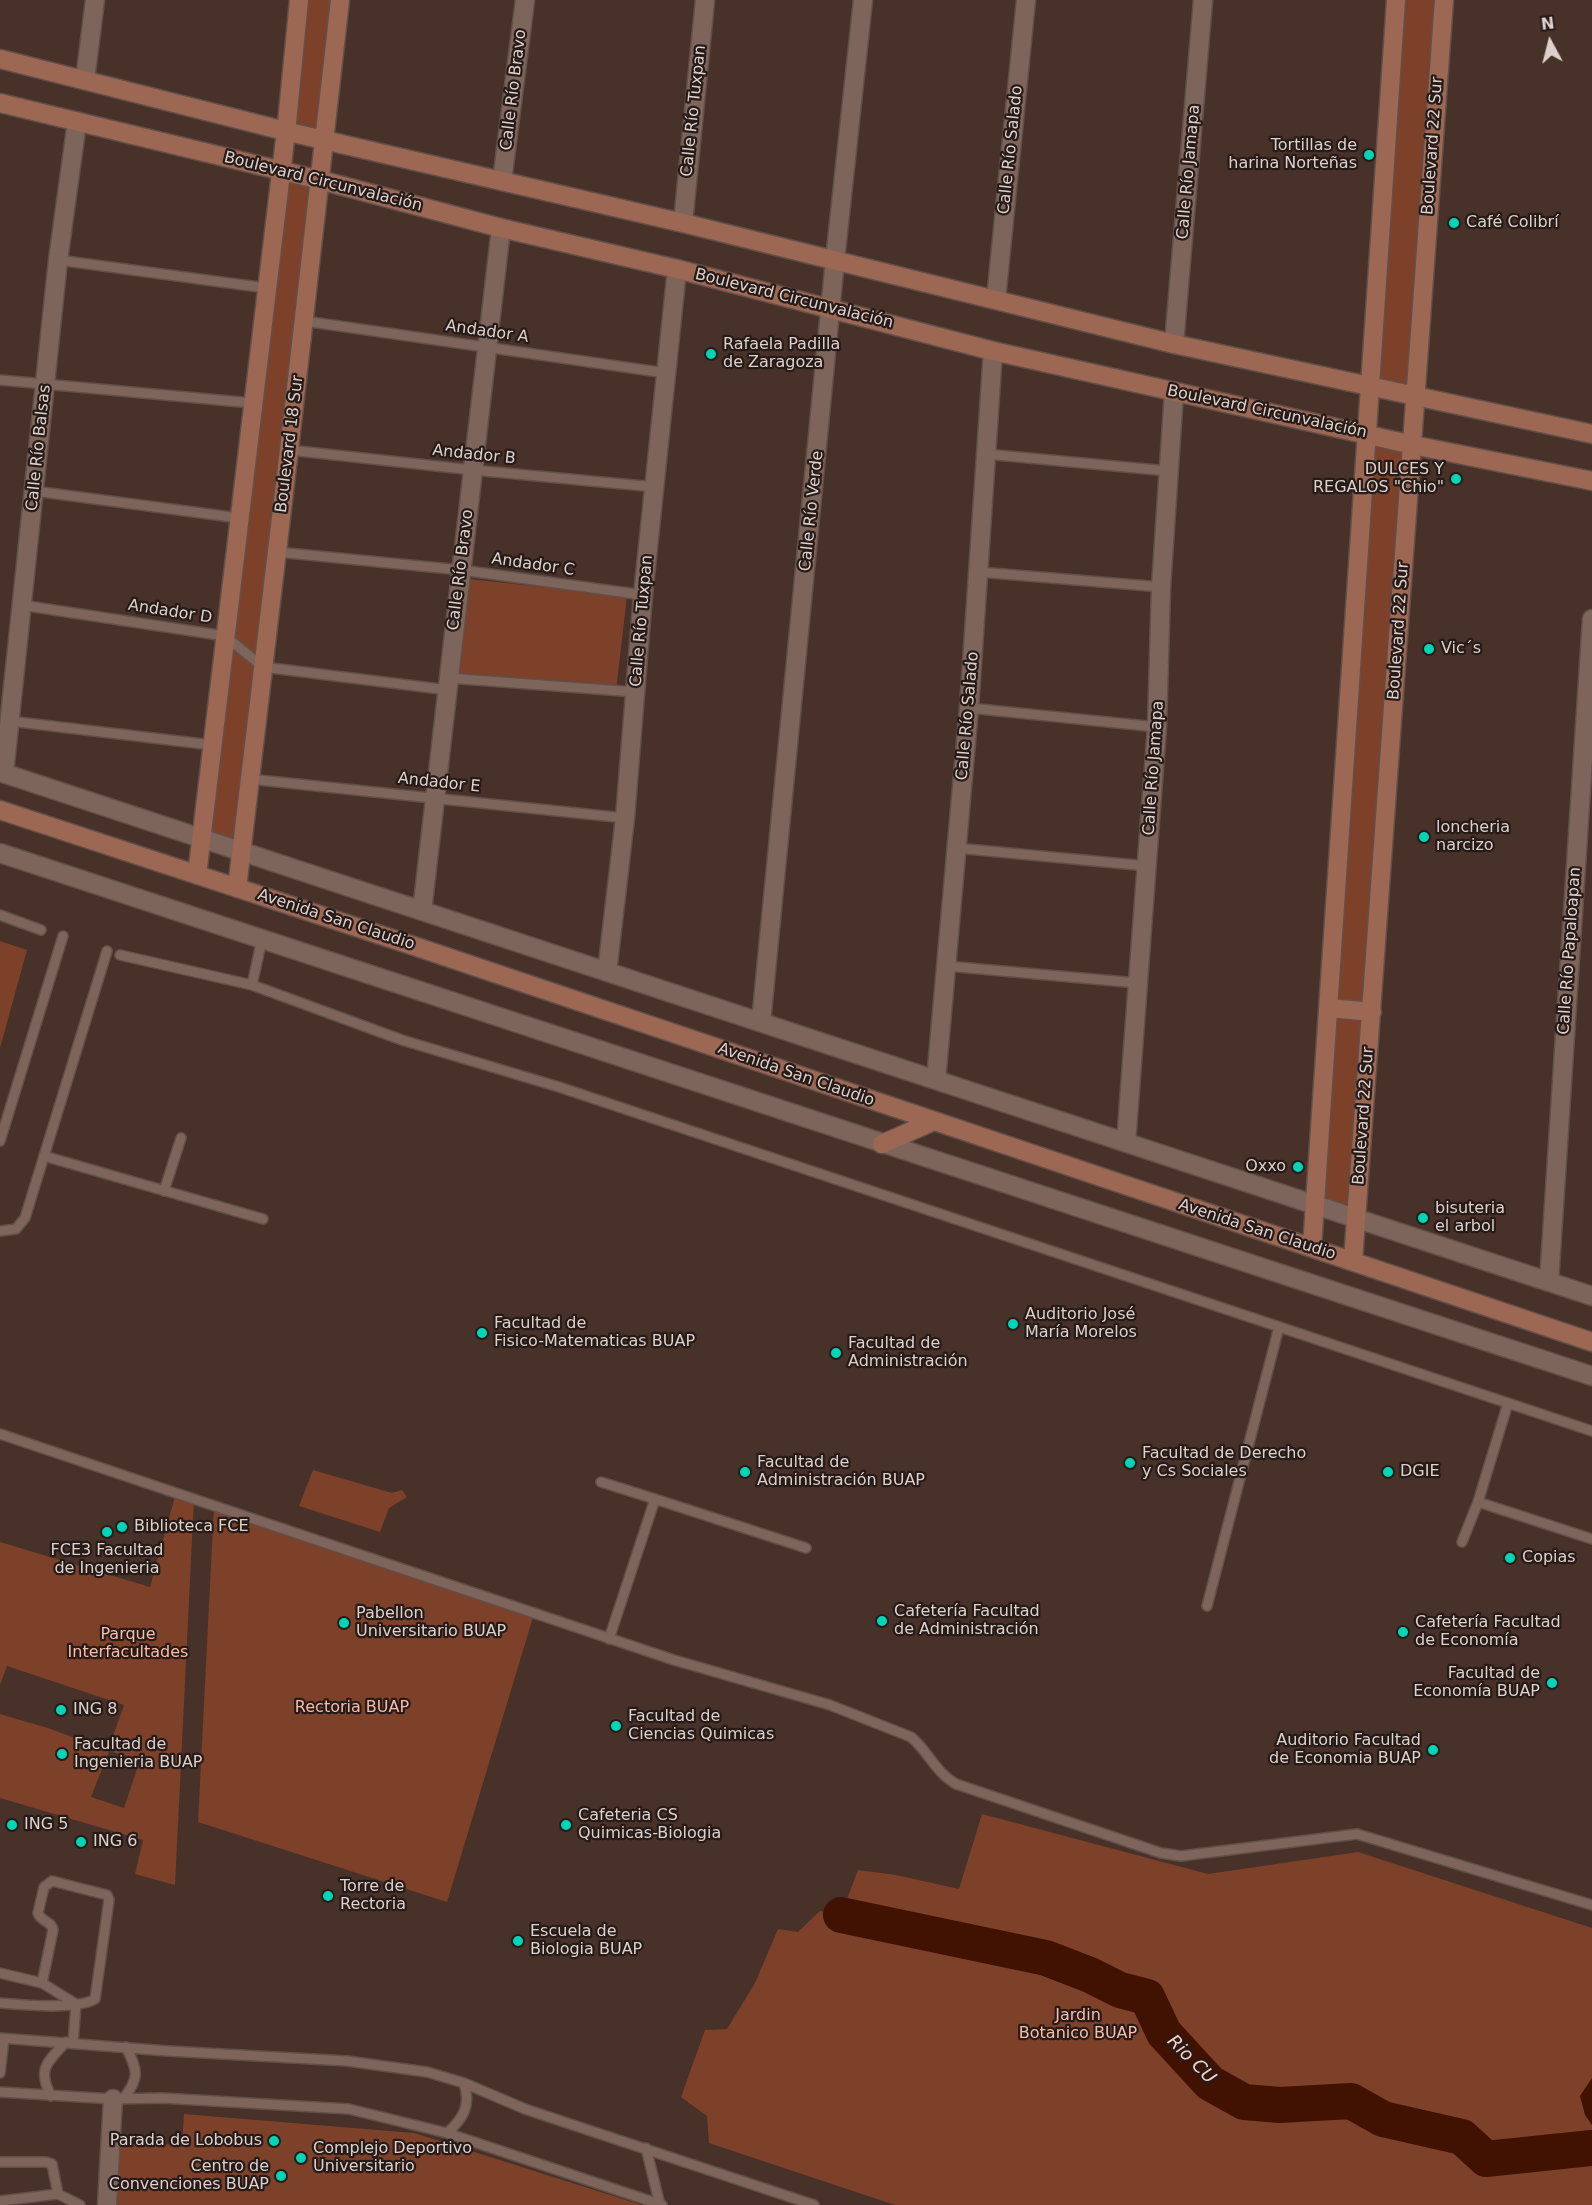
<!DOCTYPE html>
<html>
<head>
<meta charset="utf-8">
<style>
  body { margin:0 }
  #map { position:relative; width:1592px; height:2205px; overflow:hidden; background:#473128; font-family:"DejaVu Sans",sans-serif }
  canvas { display:block }
  .north { position:absolute; left:1520px; top:12px; width:60px; height:60px; -webkit-text-stroke:4px #261b18; paint-order:stroke; rotate:353deg; font-size:16px; font-weight:700; line-height:24px; text-align:center; color:#ded0cb }
  .north::after { content:''; display:block; margin:auto; width:21px; height:27px; background:#ded0cb; clip-path:polygon(50% 0,100% 100%,50% 72%,0 100%) }
</style>
</head>
<body>
<div id="map">
<canvas width="1592" height="2205"></canvas>
<div class="north">N</div>
</div>
<script>
const context = document.querySelector('canvas').getContext('2d');
context.lineJoin = 'round';
function fillPath(path, color) {
  context.fillStyle = color;
  context.fill(path, 'evenodd');
}
function strokePath(path, color, width, dash) {
  context.strokeStyle = color;
  context.lineWidth = width;
  context.lineCap = dash ? 'butt' : 'round';
  context.setLineDash(dash || []);
  context.stroke(path);
}
function write(font, color, halo, rows, align = 'center') {
  context.font = font + ' "DejaVu Sans",sans-serif';
  context.lineWidth = 4.5;
  context.setLineDash([]);
  context.textBaseline = 'middle';
  context.strokeStyle = halo;
  context.fillStyle = color;
  for (const [text, x, y, turn = 0] of rows) {
    context.save();
    context.translate(x, y);
    context.rotate((+turn || 0) * Math.PI / 180);
    context.textAlign = isNaN(turn) ? turn : align;
    if (halo) context.strokeText(text, 0, 0);
    context.fillText(text, 0, 0);
    context.restore();
  }
}
fillPath(new Path2D(`
  M 298,0 L 342,0 L 327,133 L 286,124 Z
  M 1398,0 L 1444,0 L 1416,399 L 1374,389 Z
  M 279,176 L 321,185 L 241,851 L 201,838 Z
  M 1371,426 L 1413,437 L 1357,1219 L 1315,1205 Z
  M 469,579 L 627,596 L 616,691 L 458,674 Z
  M 0,941 L 27,950 L 0,1048 Z
  M 313,1470 L 392,1493 L 402,1490 L 407,1497 L 389,1508 L 380,1532 L 299,1506 Z
  M 176,1493 L 194,1499 L 175,1885 L 135,1874 L 143,1840 L 0,1798 L 0,1714 L 48,1728 L 108,1750 L 124,1705 L 7,1666 L 0,1685 L 0,1542 L 150,1587 ZM 109,1751 L 140,1760 L 124,1808 L 91,1797 Z
  M 214,1506 L 534,1614 L 447,1902 L 198,1822 Z
  M 982,1814 L 1208,1874 L 1358,1852 L 1592,1928 L 1592,2205 L 895,2205 L 709,2143 L 707,2116 L 681,2097 L 705,2030 L 727,2029 L 755,1983 L 778,1929 L 798,1932 L 820,1911 L 841,1915 L 858,1870 L 896,1875 L 959,1889 Z
  M 184,2114 L 414,2133 L 642,2205 L 111,2205 L 113,2142 L 182,2145 Z`), '#7d4029');
fillPath(new Path2D(`
  M 1592,2078 L 1592,2125 L 1585,2115 L 1580,2096 Z`), '#411201');
strokePath(new Path2D(`
  M 841,1915 L 1046,1958 L 1090,1975 L 1120,1990 L 1147,1997 L 1164,2033 L 1210,2083 L 1244,2102 L 1280,2105 L 1351,2101 L 1383,2119 L 1462,2137 L 1486,2159 L 1592,2148`), '#411201', 36);
const lane = new Path2D(`
  M 58,260 L 266,288
  M 304,321 L 666,373
  M 0,380 L 252,403
  M 289,450 L 473,470 L 655,487
  M 986,454 L 1168,471
  M 34,491 L 239,518
  M 277,552 L 461,570 L 643,595
  M 979,572 L 1161,587
  M 21,605 L 225,636 L 263,667 L 448,690
  M 449,678 L 635,692
  M 969,708 L 1157,727
  M 9,721 L 212,745
  M 249,779 L 625,818
  M 956,848 L 1147,866
  M 0,915 L 41,930
  M 120,955 L 252,985 L 402,1040 L 559,1087 L 1592,1431
  M 946,966 L 1138,983
  M 252,985 L 262,939
  M 0,1141 L 63,936
  M 44,1156 L 263,1219
  M 164,1191 L 181,1138
  M 0,1231 L 16,1229 L 25,1218 L 107,951
  M 0,1434 L 674,1660 L 830,1705 L 911,1737 C 928,1751 936,1773 956,1784 L 1161,1853 L 1181,1856 L 1357,1834 L 1592,1905
  M 601,1482 L 655,1499
  M 1478,1502 L 1592,1539
  M 1462,1542 L 1478,1502 L 1508,1403
  M 1207,1606 L 1279,1327
  M 609,1639 L 655,1499 L 806,1548
  M 0,1973 L 42,1983 L 76,2004 L 73,2043
  M 0,2003 C 23,2005 77,2010 95,1999 L 109,1900 L 107,1895 L 52,1881 L 44,1887 L 38,1913 C 41,1922 52,1921 53,1930 L 42,1983
  M 0,2038 L 168,2051 L 347,2061 L 427,2072 L 464,2083 L 525,2109 L 814,2205
  M 0,2073 L 4,2039
  M 0,2092 L 113,2099 L 162,2098 L 349,2109 L 447,2133 L 662,2205
  M 51,2096 C 37,2069 47,2062 66,2042
  M 123,2099 C 140,2078 138,2071 126,2047
  M 447,2133 C 464,2118 471,2105 464,2083
  M 646,2148 L 660,2205
  M 0,2162 L 46,2162 L 52,2164 L 58,2194 L 0,2201
  M 58,2194 L 80,2205`);
const street = new Path2D(`
  M 85,80 L 95,0
  M 502,181 L 525,0
  M 683,223 L 705,0
  M 996,299 L 1026,0
  M 1174,344 L 1203,0
  M 0,772 L 1592,1296
  M 4,773 L 58,260 L 77,122
  M 0,853 L 1592,1376
  M 422,911 L 501,228
  M 607,972 L 625,818 L 643,595 L 677,269
  M 761,1022 L 835,260 L 863,0
  M 936,1080 L 969,708 L 993,351
  M 1126,1143 L 1157,727 L 1161,587 L 1174,392
  M 1549,1282 L 1592,619
  M 107,2205 L 113,2099`);
const secondary = new Path2D(`
  M 0,59 L 285,131 L 683,223 L 1174,344 L 1592,434
  M 0,103 L 320,180 L 501,228 L 677,269 L 993,351 L 1413,445 L 1592,481
  M 0,810 L 420,948 L 1592,1342
  M 197,875 L 287,123 L 299,0
  M 237,888 L 289,450 L 340,0
  M 1329,1008 L 1372,1012
  M 882,1144 L 934,1121
  M 1312,1248 L 1396,0
  M 1353,1261 L 1444,0`);
strokePath(lane, '#614f49', 12);
strokePath(street, '#614f49', 21);
strokePath(secondary, '#614f49', 21);
strokePath(lane, '#7e655c', 9);
strokePath(street, '#7e655c', 18);
strokePath(secondary, '#9c6753', 18);
for (const [x, y, r, color] of [
  [1369,155,6,"#00d5b7"],
  [1454,223,6,"#00d5b7"],
  [711,354,6,"#00d5b7"],
  [1456,479,6,"#00d5b7"],
  [1429,649,6,"#00d5b7"],
  [1424,837,6,"#00d5b7"],
  [1298,1167,6,"#00d5b7"],
  [1423,1218,6,"#00d5b7"],
  [1013,1324,6,"#00d5b7"],
  [482,1333,6,"#00d5b7"],
  [836,1353,6,"#00d5b7"],
  [1130,1463,6,"#00d5b7"],
  [745,1472,6,"#00d5b7"],
  [1388,1472,6,"#00d5b7"],
  [122,1527,6,"#00d5b7"],
  [107,1532,6,"#00d5b7"],
  [1510,1558,6,"#00d5b7"],
  [882,1621,6,"#00d5b7"],
  [344,1623,6,"#00d5b7"],
  [1403,1632,6,"#00d5b7"],
  [1552,1683,6,"#00d5b7"],
  [61,1710,6,"#00d5b7"],
  [616,1726,6,"#00d5b7"],
  [1433,1750,6,"#00d5b7"],
  [62,1754,6,"#00d5b7"],
  [12,1825,6,"#00d5b7"],
  [566,1825,6,"#00d5b7"],
  [81,1842,6,"#00d5b7"],
  [328,1896,6,"#00d5b7"],
  [518,1941,6,"#00d5b7"],
  [274,2141,6,"#00d5b7"],
  [301,2158,6,"#00d5b7"],
  [281,2176,6,"#00d5b7"]
]) {
  const dot = new Path2D();
  dot.arc(x, y, r, 0, 2 * Math.PI);
  context.fillStyle = color;
  context.fill(dot);
  strokePath(dot, '#261b18', 2);
}
write('16px', '#ded0cb', '#261b18', [
  ["Calle Río Bravo",514,90,-83],
  ["Calle Río Tuxpan",694,111,-84],
  ["Boulevard 22 Sur",1433,146,-86],
  ["Calle Río Salado",1011,150,-84],
  ["Calle Río Jamapa",1189,172,-85],
  ["Boulevard Circunvalación",323,182,14],
  ["Boulevard Circunvalación",794,299,14],
  ["Andador A",487,332,8],
  ["Boulevard Circunvalación",1267,412,12],
  ["Boulevard 18 Sur",290,444,-83],
  ["Calle Río Balsas",39,448,-84],
  ["Andador B",474,455,6],
  ["Calle Río Verde",812,511,-84],
  ["Andador C",533,565,8],
  ["Calle Río Bravo",461,570,-83],
  ["Andador D",170,612,9],
  ["Calle Río Tuxpan",642,621,-85],
  ["Boulevard 22 Sur",1399,631,-86],
  ["Calle Río Salado",968,716,-85],
  ["Calle Río Jamapa",1154,768,-86],
  ["Andador E",439,783,6],
  ["Avenida San Claudio",336,920,18],
  ["Calle Río Papaloapan",1570,951,-86],
  ["Avenida San Claudio",796,1075,19],
  ["Boulevard 22 Sur",1364,1116,-86],
  ["Avenida San Claudio",1257,1230,18]
]);
write('16px', '#ded0cb', '#261b18', [
  ["Tortillas de",1357,146,"right"],
  ["harina Norteñas",1357,164,"right"],
  ["Café Colibrí",1466,223],
  ["Rafaela Padilla",723,345],
  ["de Zaragoza",723,363],
  ["DULCES Y",1444,470,"right"],
  ["REGALOS \"Chio\"",1444,488,"right"],
  ["Vic´s",1441,649],
  ["loncheria",1436,828],
  ["narcizo",1436,846],
  ["Oxxo",1286,1167,"right"],
  ["bisuteria",1435,1209],
  ["el arbol",1435,1227],
  ["Auditorio José",1025,1315],
  ["María Morelos",1025,1333],
  ["Facultad de",494,1324],
  ["Fisico-Matematicas BUAP",494,1342],
  ["Facultad de",848,1344],
  ["Administración",848,1362],
  ["Facultad de Derecho",1142,1454],
  ["y Cs Sociales",1142,1472],
  ["Facultad de",757,1463],
  ["Administración BUAP",757,1481],
  ["DGIE",1400,1472],
  ["Biblioteca FCE",134,1527],
  ["FCE3 Facultad",107,1551,"center"],
  ["de Ingenieria",107,1569,"center"],
  ["Copias",1522,1558],
  ["Cafetería Facultad",894,1612],
  ["de Administración",894,1630],
  ["Pabellon",356,1614],
  ["Universitario BUAP",356,1632],
  ["Cafetería Facultad",1415,1623],
  ["de Economía",1415,1641],
  ["Facultad de",1540,1674,"right"],
  ["Economía BUAP",1540,1692,"right"],
  ["ING 8",73,1710],
  ["Facultad de",628,1717],
  ["Ciencias Quimicas",628,1735],
  ["Auditorio Facultad",1421,1741,"right"],
  ["de Economia BUAP",1421,1759,"right"],
  ["Facultad de",74,1745],
  ["Ingenieria BUAP",74,1763],
  ["Cafeteria CS",578,1816],
  ["Quimicas-Biologia",578,1834],
  ["ING 5",24,1825],
  ["ING 6",93,1842],
  ["Torre de",340,1887],
  ["Rectoria",340,1905],
  ["Escuela de",530,1932],
  ["Biologia BUAP",530,1950],
  ["Parada de Lobobus",262,2141,"right"],
  ["Complejo Deportivo",313,2149],
  ["Universitario",313,2167],
  ["Centro de",269,2167,"right"],
  ["Convenciones BUAP",269,2185,"right"]
], 'left');
write('16px', '#f9bca6', '#261b18', [
  ["Parque",128,1635],
  ["Interfacultades",128,1653],
  ["Rectoria BUAP",352,1708],
  ["Jardin",1078,2016],
  ["Botanico BUAP",1078,2034]
]);
write('italic 18px', '#fad0c1', '#261b18', [
  ["Rio CU",1191,2060,45]
]);
</script>
</body>
</html>
